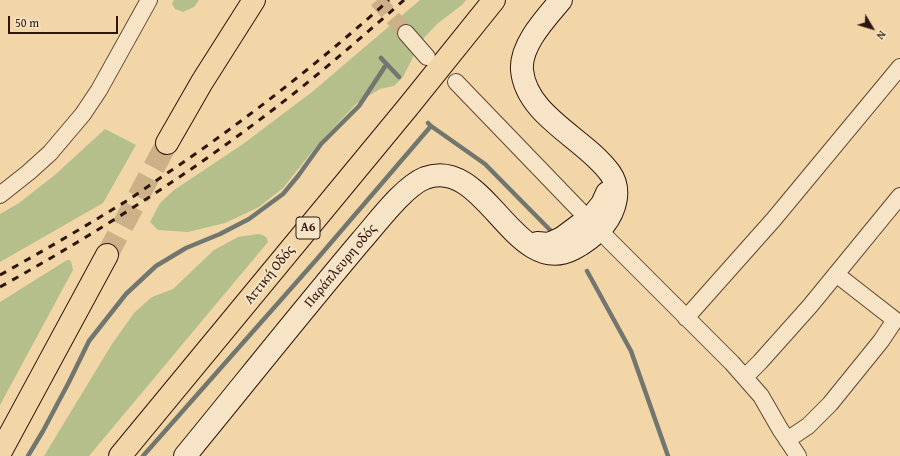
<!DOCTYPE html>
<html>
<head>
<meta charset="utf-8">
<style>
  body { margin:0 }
  #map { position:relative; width:900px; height:456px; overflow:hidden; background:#f3d6a7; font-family:"Gentium Book Plus",serif }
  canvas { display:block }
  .north { position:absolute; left:852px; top:8px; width:40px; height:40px; -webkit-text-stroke:3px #f7e4c6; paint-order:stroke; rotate:128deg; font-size:11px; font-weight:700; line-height:16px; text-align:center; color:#2e160d }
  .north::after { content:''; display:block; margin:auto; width:14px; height:18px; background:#2e160d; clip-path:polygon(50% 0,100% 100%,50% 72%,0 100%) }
  .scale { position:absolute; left:8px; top:16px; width:110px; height:18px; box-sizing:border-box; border:2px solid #2e160d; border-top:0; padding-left:5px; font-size:12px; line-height:14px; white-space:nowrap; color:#2e160d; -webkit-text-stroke:3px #f7e4c6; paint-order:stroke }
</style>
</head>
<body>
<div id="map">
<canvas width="900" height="456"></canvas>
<div class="north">N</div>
<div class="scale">50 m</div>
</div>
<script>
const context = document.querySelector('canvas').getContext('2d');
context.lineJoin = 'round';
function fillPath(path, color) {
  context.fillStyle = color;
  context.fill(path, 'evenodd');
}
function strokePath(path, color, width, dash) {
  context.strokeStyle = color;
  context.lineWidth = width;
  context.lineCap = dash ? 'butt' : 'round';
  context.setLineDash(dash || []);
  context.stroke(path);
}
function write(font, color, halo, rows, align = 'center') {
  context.font = font + ' "Gentium Book Plus",serif';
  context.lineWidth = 4;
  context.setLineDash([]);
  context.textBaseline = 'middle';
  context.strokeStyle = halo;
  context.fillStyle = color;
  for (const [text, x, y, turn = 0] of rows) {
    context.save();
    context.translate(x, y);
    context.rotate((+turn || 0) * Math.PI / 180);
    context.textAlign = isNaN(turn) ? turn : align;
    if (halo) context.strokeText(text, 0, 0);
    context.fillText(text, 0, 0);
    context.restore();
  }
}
fillPath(new Path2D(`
  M 174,0 L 199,0 L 194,7 L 183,12 L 175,9 L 172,4 Z
  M 420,0 L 466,0 L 462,5 L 437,24 L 421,41 L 403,77 L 394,86 L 380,89 L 357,103 L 319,143 L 283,188 L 259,207 L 225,223 L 188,232 L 158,230 L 150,222 L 160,203 L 174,190 L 243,144 L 312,92 Z
  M 105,129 L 136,145 L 103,203 L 0,262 L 0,214 L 19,203 L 56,174 Z
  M 258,234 C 264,235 267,236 268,242 L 89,456 L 44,456 L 112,344 L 134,313 L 152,297 L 173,289 L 214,250 L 238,237 Z
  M 67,260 L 71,261 L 73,270 L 0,405 L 0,302 Z`), '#b4bf8c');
strokePath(new Path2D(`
  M 381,58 L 399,77
  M 431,126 L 485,164 L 553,233
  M 587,271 L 631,351 L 668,456
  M 28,456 L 43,431 L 69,382 L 89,341 L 126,294 L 156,266 L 186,248 L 220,234 L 249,219 L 283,194 L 298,176 L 321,144 L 359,106 L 386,65
  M 143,456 L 317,259 L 431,126 L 428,123`), '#71776f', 4.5);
strokePath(new Path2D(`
  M 377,0 L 406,33`), '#ccb088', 16, [16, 8]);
strokePath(new Path2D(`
  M 107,255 L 167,143`), '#ccb088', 22, [22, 11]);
const street = new Path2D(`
  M 406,33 L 427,57
  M 456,82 L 588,219
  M 0,195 L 29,172 L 50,153 L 83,114 L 99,90 L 149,0
  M 599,230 L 732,363 L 761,396 L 780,429 L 798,456
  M 686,318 L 774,219 L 900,67
  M 745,377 L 760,362 L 810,306 L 900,196
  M 787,440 L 808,426 L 830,404 L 881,341 L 895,320 L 836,274`);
const secondary = new Path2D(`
  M 537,243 L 549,244 L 562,238 L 593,215 L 602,204 L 607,193
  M 185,456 C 244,384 301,312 361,241 C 377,223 403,187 425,178 C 485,155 514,279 573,249 C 585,243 595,235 604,225 C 615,211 622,190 610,173 C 586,139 526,116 522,70 C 520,45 546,18 561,0`);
const highway = new Path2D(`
  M 167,143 L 202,82 L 254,0
  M 0,453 L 107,255
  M 120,456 L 408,107 L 494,0`);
strokePath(street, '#5f4634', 18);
strokePath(secondary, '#2e160d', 24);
strokePath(highway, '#2e160d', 24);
strokePath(street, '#f7e4c6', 16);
strokePath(secondary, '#f7e4c6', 22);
strokePath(highway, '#f3d6a7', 22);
strokePath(new Path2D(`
  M 0,275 C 43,251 86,226 128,200 C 145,189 161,177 178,166 C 252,115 322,60 389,0
  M 0,287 C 97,233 191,173 279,105 C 322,72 363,36 404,0`), '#2e160d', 3, [7, 7]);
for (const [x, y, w] of [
  [308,228,24]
]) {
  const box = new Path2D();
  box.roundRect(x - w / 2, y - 11, w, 22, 3);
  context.fillStyle = '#f7e4c6';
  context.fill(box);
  strokePath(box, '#2e160d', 1);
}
write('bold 13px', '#2e160d', null, [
  ["Α6",308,228]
]);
write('14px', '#2e160d', '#f7e4c6', [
  ["Παράπλευρη οδός",341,266,-50],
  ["Αττική Οδός",270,275,-51]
]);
</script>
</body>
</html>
